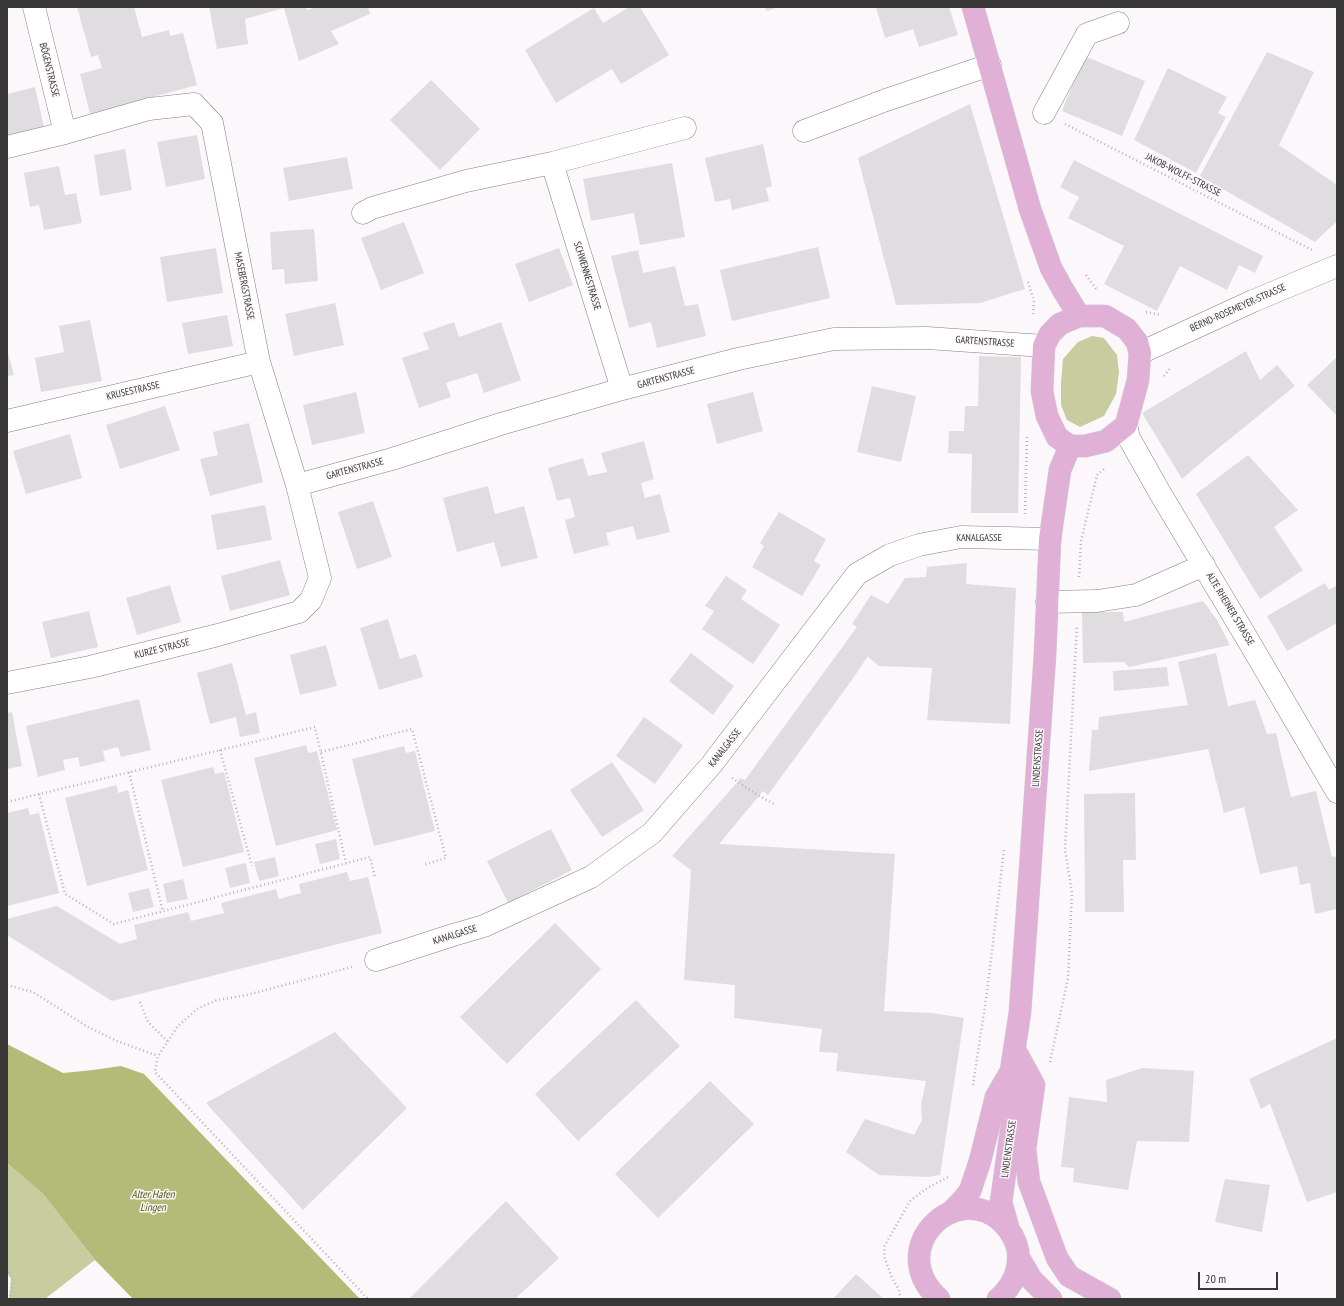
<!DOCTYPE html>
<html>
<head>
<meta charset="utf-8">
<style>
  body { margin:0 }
  #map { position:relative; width:1344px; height:1306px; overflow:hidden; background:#fbf7fa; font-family:"PT Sans Narrow",sans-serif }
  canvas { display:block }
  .frame { position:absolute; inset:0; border:8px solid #393839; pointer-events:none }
  .scale { position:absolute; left:1198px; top:1272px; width:80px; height:18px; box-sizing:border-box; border:2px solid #393839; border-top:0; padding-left:5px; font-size:12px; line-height:14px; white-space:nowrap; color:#393839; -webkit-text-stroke:3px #fbf7fa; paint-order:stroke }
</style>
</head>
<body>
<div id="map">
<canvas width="1344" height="1306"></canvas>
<div class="frame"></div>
<div class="scale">20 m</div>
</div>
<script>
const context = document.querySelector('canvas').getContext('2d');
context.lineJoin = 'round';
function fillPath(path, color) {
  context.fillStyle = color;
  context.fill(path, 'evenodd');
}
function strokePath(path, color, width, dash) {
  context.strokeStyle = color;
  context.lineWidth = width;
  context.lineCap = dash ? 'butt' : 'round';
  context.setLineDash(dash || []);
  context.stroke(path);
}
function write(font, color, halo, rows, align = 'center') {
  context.font = font + ' "PT Sans Narrow",sans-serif';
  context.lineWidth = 3;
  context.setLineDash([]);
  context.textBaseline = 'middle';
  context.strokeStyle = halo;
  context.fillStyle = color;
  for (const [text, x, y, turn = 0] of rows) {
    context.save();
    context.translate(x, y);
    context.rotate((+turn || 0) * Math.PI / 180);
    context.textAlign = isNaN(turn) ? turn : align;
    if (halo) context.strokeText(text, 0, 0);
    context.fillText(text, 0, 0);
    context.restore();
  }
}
fillPath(new Path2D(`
  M 1092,336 L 1104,338 L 1117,355 L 1119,372 L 1116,394 L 1104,416 L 1080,427 L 1067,420 L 1061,405 L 1061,383 L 1063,359 L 1078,342 Z
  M 7,1163 L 43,1194 L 95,1260 L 45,1299 L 9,1299 L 11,1279 L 7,1272 Z`), '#c7cd9e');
fillPath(new Path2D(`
  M 7,1044 L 63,1073 L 93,1070 L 121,1066 L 144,1074 L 360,1299 L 133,1299 L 95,1260 L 43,1194 L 7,1163 Z`), '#b4bb79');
fillPath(new Path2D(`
  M 77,7 L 134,7 L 142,37 L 169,30 L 170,36 L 183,33 L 197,85 L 90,114 L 80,74 L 102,68 L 98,55 L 91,57 Z
  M 209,7 L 306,7 L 307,10 L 317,7 L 368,7 L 370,14 L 331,31 L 339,44 L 299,61 L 284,8 L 245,19 L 248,44 L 217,49 Z
  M 629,7 L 640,7 L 669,55 L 621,84 L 612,69 L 556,103 L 525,50 L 594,8 L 603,23 Z
  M 764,7 L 778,7 L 767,11 Z
  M 876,7 L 949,7 L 958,35 L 919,47 L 913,29 L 885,38 Z
  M 1267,52 L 1314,72 L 1279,145 L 1337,185 L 1337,221 L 1315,242 L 1200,176 Z
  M 1084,56 L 1145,81 L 1122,136 L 1062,111 Z
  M 1168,68 L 1227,97 L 1218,113 L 1226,117 L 1196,173 L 1134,140 Z
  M 431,80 L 480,129 L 440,170 L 390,120 Z
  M 35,87 L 44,127 L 7,136 L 7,94 Z
  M 970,104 L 1025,289 L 980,303 L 896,305 L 858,158 Z
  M 197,135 L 205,179 L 166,187 L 157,142 Z
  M 763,144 L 772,186 L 766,188 L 769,201 L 732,210 L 730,199 L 715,202 L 705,158 Z
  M 125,149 L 132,190 L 100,196 L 94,155 Z
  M 347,157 L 353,189 L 289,201 L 283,168 Z
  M 1074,160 L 1263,256 L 1255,273 L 1239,265 L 1227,290 L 1180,266 L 1157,311 L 1104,284 L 1124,246 L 1068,218 L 1079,197 L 1060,187 Z
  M 672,163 L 685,237 L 640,245 L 634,213 L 591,221 L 583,179 Z
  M 59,166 L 65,195 L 76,193 L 82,223 L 44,230 L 39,205 L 30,207 L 24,173 Z
  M 404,222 L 424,273 L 381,290 L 361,238 Z
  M 314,229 L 318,281 L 285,284 L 284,269 L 272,270 L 270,232 Z
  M 818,247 L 830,298 L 732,321 L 720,270 Z
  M 216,248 L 223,293 L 167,302 L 160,257 Z
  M 559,248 L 573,285 L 529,302 L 515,264 Z
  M 638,250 L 643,273 L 675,266 L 685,306 L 698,304 L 706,336 L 657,348 L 651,322 L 629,328 L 611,256 Z
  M 335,303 L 344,345 L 294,356 L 285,314 Z
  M 227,315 L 233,346 L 188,354 L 182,323 Z
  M 90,320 L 102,381 L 41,392 L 35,358 L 64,352 L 59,326 Z
  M 454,322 L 459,337 L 501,322 L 521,380 L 484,393 L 477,373 L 446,383 L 451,397 L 419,408 L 402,358 L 429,349 L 423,333 Z
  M 7,349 L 14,375 L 7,376 Z
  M 1246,351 L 1260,380 L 1277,365 L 1295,386 L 1210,455 L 1182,479 L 1142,413 Z
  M 979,356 L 1021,357 L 1018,513 L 971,513 L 972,454 L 948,453 L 949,431 L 964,431 L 965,406 L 978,406 Z
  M 1337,357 L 1337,416 L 1307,385 Z
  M 872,386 L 916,396 L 901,462 L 857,452 Z
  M 356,392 L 365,433 L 312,445 L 303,405 Z
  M 753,392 L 763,431 L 717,444 L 707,404 Z
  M 165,406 L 180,450 L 120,469 L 106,425 Z
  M 249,423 L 263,482 L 210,496 L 200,459 L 218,455 L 213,432 Z
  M 70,434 L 82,478 L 26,494 L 13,451 Z
  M 644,441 L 654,479 L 641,483 L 645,498 L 660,494 L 670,532 L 637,540 L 633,526 L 606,533 L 609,545 L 574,554 L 565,520 L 575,517 L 570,498 L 557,501 L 548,468 L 583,458 L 588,476 L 607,472 L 601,453 Z
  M 1248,455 L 1298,510 L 1274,527 L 1303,570 L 1260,599 L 1196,494 Z
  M 488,486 L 495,514 L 524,506 L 538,558 L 501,567 L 494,542 L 457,552 L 443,498 Z
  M 373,501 L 392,557 L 357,569 L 338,512 Z
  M 265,505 L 272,540 L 217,550 L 211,515 Z
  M 779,512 L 826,539 L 814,561 L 821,565 L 802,596 L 752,567 L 764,546 L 760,543 Z
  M 280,560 L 290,595 L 230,611 L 221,576 Z
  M 967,563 L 966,584 L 1016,588 L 1010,724 L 927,720 L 932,668 L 879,666 L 868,657 L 873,649 L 849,684 L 768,795 L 763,791 L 719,844 L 895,854 L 884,1011 L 932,1013 L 964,1018 L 940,1175 L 928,1177 L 879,1175 L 846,1152 L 865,1119 L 914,1135 L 922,1120 L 921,1104 L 926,1081 L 836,1071 L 838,1053 L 819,1052 L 822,1029 L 734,1018 L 735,985 L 684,980 L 691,870 L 672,856 L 741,778 L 745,780 L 857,627 L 852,624 L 871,595 L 888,604 L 905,578 L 926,577 L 927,567 Z
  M 726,576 L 747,590 L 741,599 L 780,625 L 753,664 L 702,629 L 714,611 L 705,606 Z
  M 1325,583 L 1329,590 L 1337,585 L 1337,623 L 1287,651 L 1267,616 Z
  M 170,585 L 181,622 L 137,635 L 126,598 Z
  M 1203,601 L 1217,620 L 1230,645 L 1129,667 L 1124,662 L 1083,663 L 1082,612 L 1123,612 L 1124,622 Z
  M 89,611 L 98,647 L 51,658 L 42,622 Z
  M 388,619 L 400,659 L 416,654 L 423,677 L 379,690 L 360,628 Z
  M 326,645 L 337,686 L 300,695 L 290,655 Z
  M 691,653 L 734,686 L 713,715 L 669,681 Z
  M 1216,653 L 1228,706 L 1255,700 L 1267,734 L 1276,733 L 1291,797 L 1316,791 L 1332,857 L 1337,856 L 1337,909 L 1315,914 L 1310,883 L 1300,885 L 1297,866 L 1260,874 L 1244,807 L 1224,813 L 1208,749 L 1089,771 L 1092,730 L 1098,730 L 1099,717 L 1188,705 L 1178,662 Z
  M 232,663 L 246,715 L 256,712 L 260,733 L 240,737 L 236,717 L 210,724 L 197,673 Z
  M 1167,667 L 1169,686 L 1114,691 L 1113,671 Z
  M 139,699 L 151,750 L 121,757 L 118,747 L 103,751 L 105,761 L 80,767 L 78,757 L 63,760 L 65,770 L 38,777 L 26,726 Z
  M 12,712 L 22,766 L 7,769 L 7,713 Z
  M 644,717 L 683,745 L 655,784 L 616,756 Z
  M 306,745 L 308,753 L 317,751 L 337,830 L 276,846 L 254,758 Z
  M 404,746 L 406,753 L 415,751 L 435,831 L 374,846 L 352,759 Z
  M 612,762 L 644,810 L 602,837 L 570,790 Z
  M 213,767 L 215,774 L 224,772 L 244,852 L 183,867 L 161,780 Z
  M 117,785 L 118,793 L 128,790 L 148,870 L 87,886 L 65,798 Z
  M 1135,793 L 1136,860 L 1123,860 L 1124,912 L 1085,912 L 1084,794 Z
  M 28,808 L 30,815 L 39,813 L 59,893 L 7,906 L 7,813 Z
  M 551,829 L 572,870 L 508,903 L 487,861 Z
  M 336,839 L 340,859 L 320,864 L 315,844 Z
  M 275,857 L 279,876 L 259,881 L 254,862 Z
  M 246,863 L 250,883 L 230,888 L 225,868 Z
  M 347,872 L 350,881 L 368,877 L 382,933 L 112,1001 L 7,935 L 7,919 L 57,906 L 120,944 L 137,939 L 134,925 L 188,912 L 191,921 L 224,913 L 221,903 L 276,889 L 279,899 L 301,893 L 299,884 Z
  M 183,879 L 188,899 L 167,903 L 163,884 Z
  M 149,888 L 154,907 L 133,912 L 128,893 Z
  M 555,923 L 601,969 L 507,1064 L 460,1017 Z
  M 636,1000 L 680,1046 L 578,1141 L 535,1094 Z
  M 335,1032 L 407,1108 L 303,1210 L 206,1103 Z
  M 1337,1038 L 1337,1192 L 1307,1202 L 1270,1104 L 1261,1109 L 1249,1079 Z
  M 1142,1068 L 1194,1071 L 1189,1142 L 1137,1141 L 1128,1190 L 1073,1182 L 1074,1168 L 1061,1167 L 1069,1097 L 1107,1102 L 1106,1080 Z
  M 710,1081 L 754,1124 L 658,1218 L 615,1174 Z
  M 1225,1179 L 1270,1185 L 1262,1232 L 1215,1222 Z
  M 506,1201 L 559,1258 L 515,1299 L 409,1299 Z
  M 856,1274 L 884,1299 L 833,1299 Z`), '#e0dde0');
const minor = new Path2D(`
  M 34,7 L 65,133
  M 1044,113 L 1087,34 L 1118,23
  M 804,131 L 886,100 L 990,65
  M 7,147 L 65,133 L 149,109 L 194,104 L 212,123 L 259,362 L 297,485 L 320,578 L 311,600 L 299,612 L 218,635 L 90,667 L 7,683
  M 552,163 L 622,389
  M 363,213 L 372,208 L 466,181 L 552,163 L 685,128
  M 1140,353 L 1253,301 L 1337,266
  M 7,421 L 259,362
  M 1126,425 L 1129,438 L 1160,493 L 1248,640 L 1337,792
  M 297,485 L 392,459 L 504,423 L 622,389 L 738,359 L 834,339 L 927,338 L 1044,346
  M 1047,602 L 1097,601 L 1136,595 L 1204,565
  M 376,960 L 453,935 L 484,926 L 591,877 L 652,833 L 712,764 L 857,574 L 890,555 L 919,545 L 961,537 L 1050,539`);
const major = new Path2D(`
  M 973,7 L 1030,209 L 1051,268 L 1062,288 L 1079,316
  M 1079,316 L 1105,316 L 1127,329 L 1137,342 L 1140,353 L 1138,380 L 1126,425 L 1106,441 L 1085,446 L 1070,446 L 1057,437 L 1047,416 L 1042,391 L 1044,346 L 1050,334 L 1060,324 Z
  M 1015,1050 L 1034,1085 L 1025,1149 L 1029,1182 L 1057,1258 L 1069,1276 L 1110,1299
  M 950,1213 L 961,1202 L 970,1191 L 980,1161 L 996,1097 L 1011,1071
  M 1008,1227 L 1001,1202 L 1015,1103 L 1011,1071 L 1020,1012 L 1026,928 L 1045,655 L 1050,539 L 1060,470 L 1070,446
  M 1019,1258 L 1032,1280 L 1051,1299
  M 939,1299 C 884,1249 955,1179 1002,1222 C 1010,1230 1016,1240 1018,1251 C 1020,1271 1013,1286 998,1299`);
strokePath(minor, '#838082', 23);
strokePath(major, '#d3d3d3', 23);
strokePath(new Path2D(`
  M 1065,124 L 1312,250
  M 1086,275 L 1097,290
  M 1028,282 L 1034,301 L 1033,316
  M 1146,312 L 1161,315
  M 1164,376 L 1171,367
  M 1025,514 L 1027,435
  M 1079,577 L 1081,541 L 1097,475 L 1104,469
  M 220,750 L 252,866
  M 321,752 L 412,729 L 446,858 L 423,865
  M 129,772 L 163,912
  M 732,778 L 759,796 L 774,804
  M 39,794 L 65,894 L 114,924 L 370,857 L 375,877
  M 7,802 L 315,727 L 346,863
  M 352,967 L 247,995 L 217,1000 L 197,1009 L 178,1026 L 158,1056 L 155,1072 L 368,1299
  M 7,985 L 33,992 L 88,1027 L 117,1041 L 158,1056
  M 140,1002 L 148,1022 L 168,1042
  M 1050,1062 L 1068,978 L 1072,893 L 1065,850 L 1077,625
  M 973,1085 L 987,992 L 1004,850
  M 7,1269 L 13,1279 L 10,1299
  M 901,1299 L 898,1288 L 892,1278 L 885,1259 L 884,1247 L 910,1201 L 926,1189 L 948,1177`), '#b7b4b6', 2.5, [1, 3]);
strokePath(minor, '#fff', 22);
strokePath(major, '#e0b0d6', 22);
write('10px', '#393839', '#fbf7fa', [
  ["BÖGENSTRASSE",49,70,76],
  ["JAKOB-WOLFF-STRASSE",1183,175,27],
  ["SCHWENNESTRASSE",587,276,73],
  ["MASEBERGSTRASSE",244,286,79],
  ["BERND-ROSEMEYER-STRASSE",1238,308,-24],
  ["GARTENSTRASSE",985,342,4],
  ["GARTENSTRASSE",666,378,-15],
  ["KRUSESTRASSE",133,391,-13],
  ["GARTENSTRASSE",355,469,-15],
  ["KANALGASSE",979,538],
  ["ALTE RHEINER STRASSE",1230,609,59],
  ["KURZE STRASSE",162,649,-14],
  ["KANALGASSE",725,748,-52],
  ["LINDENSTRASSE",1038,758,-86],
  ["KANALGASSE",455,935,-17],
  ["LINDENSTRASSE",1009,1149,-82]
]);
write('italic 11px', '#4f5301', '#fbf7fa', [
  ["Alter Hafen",153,1195],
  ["Lingen",153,1208]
]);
</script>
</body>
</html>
